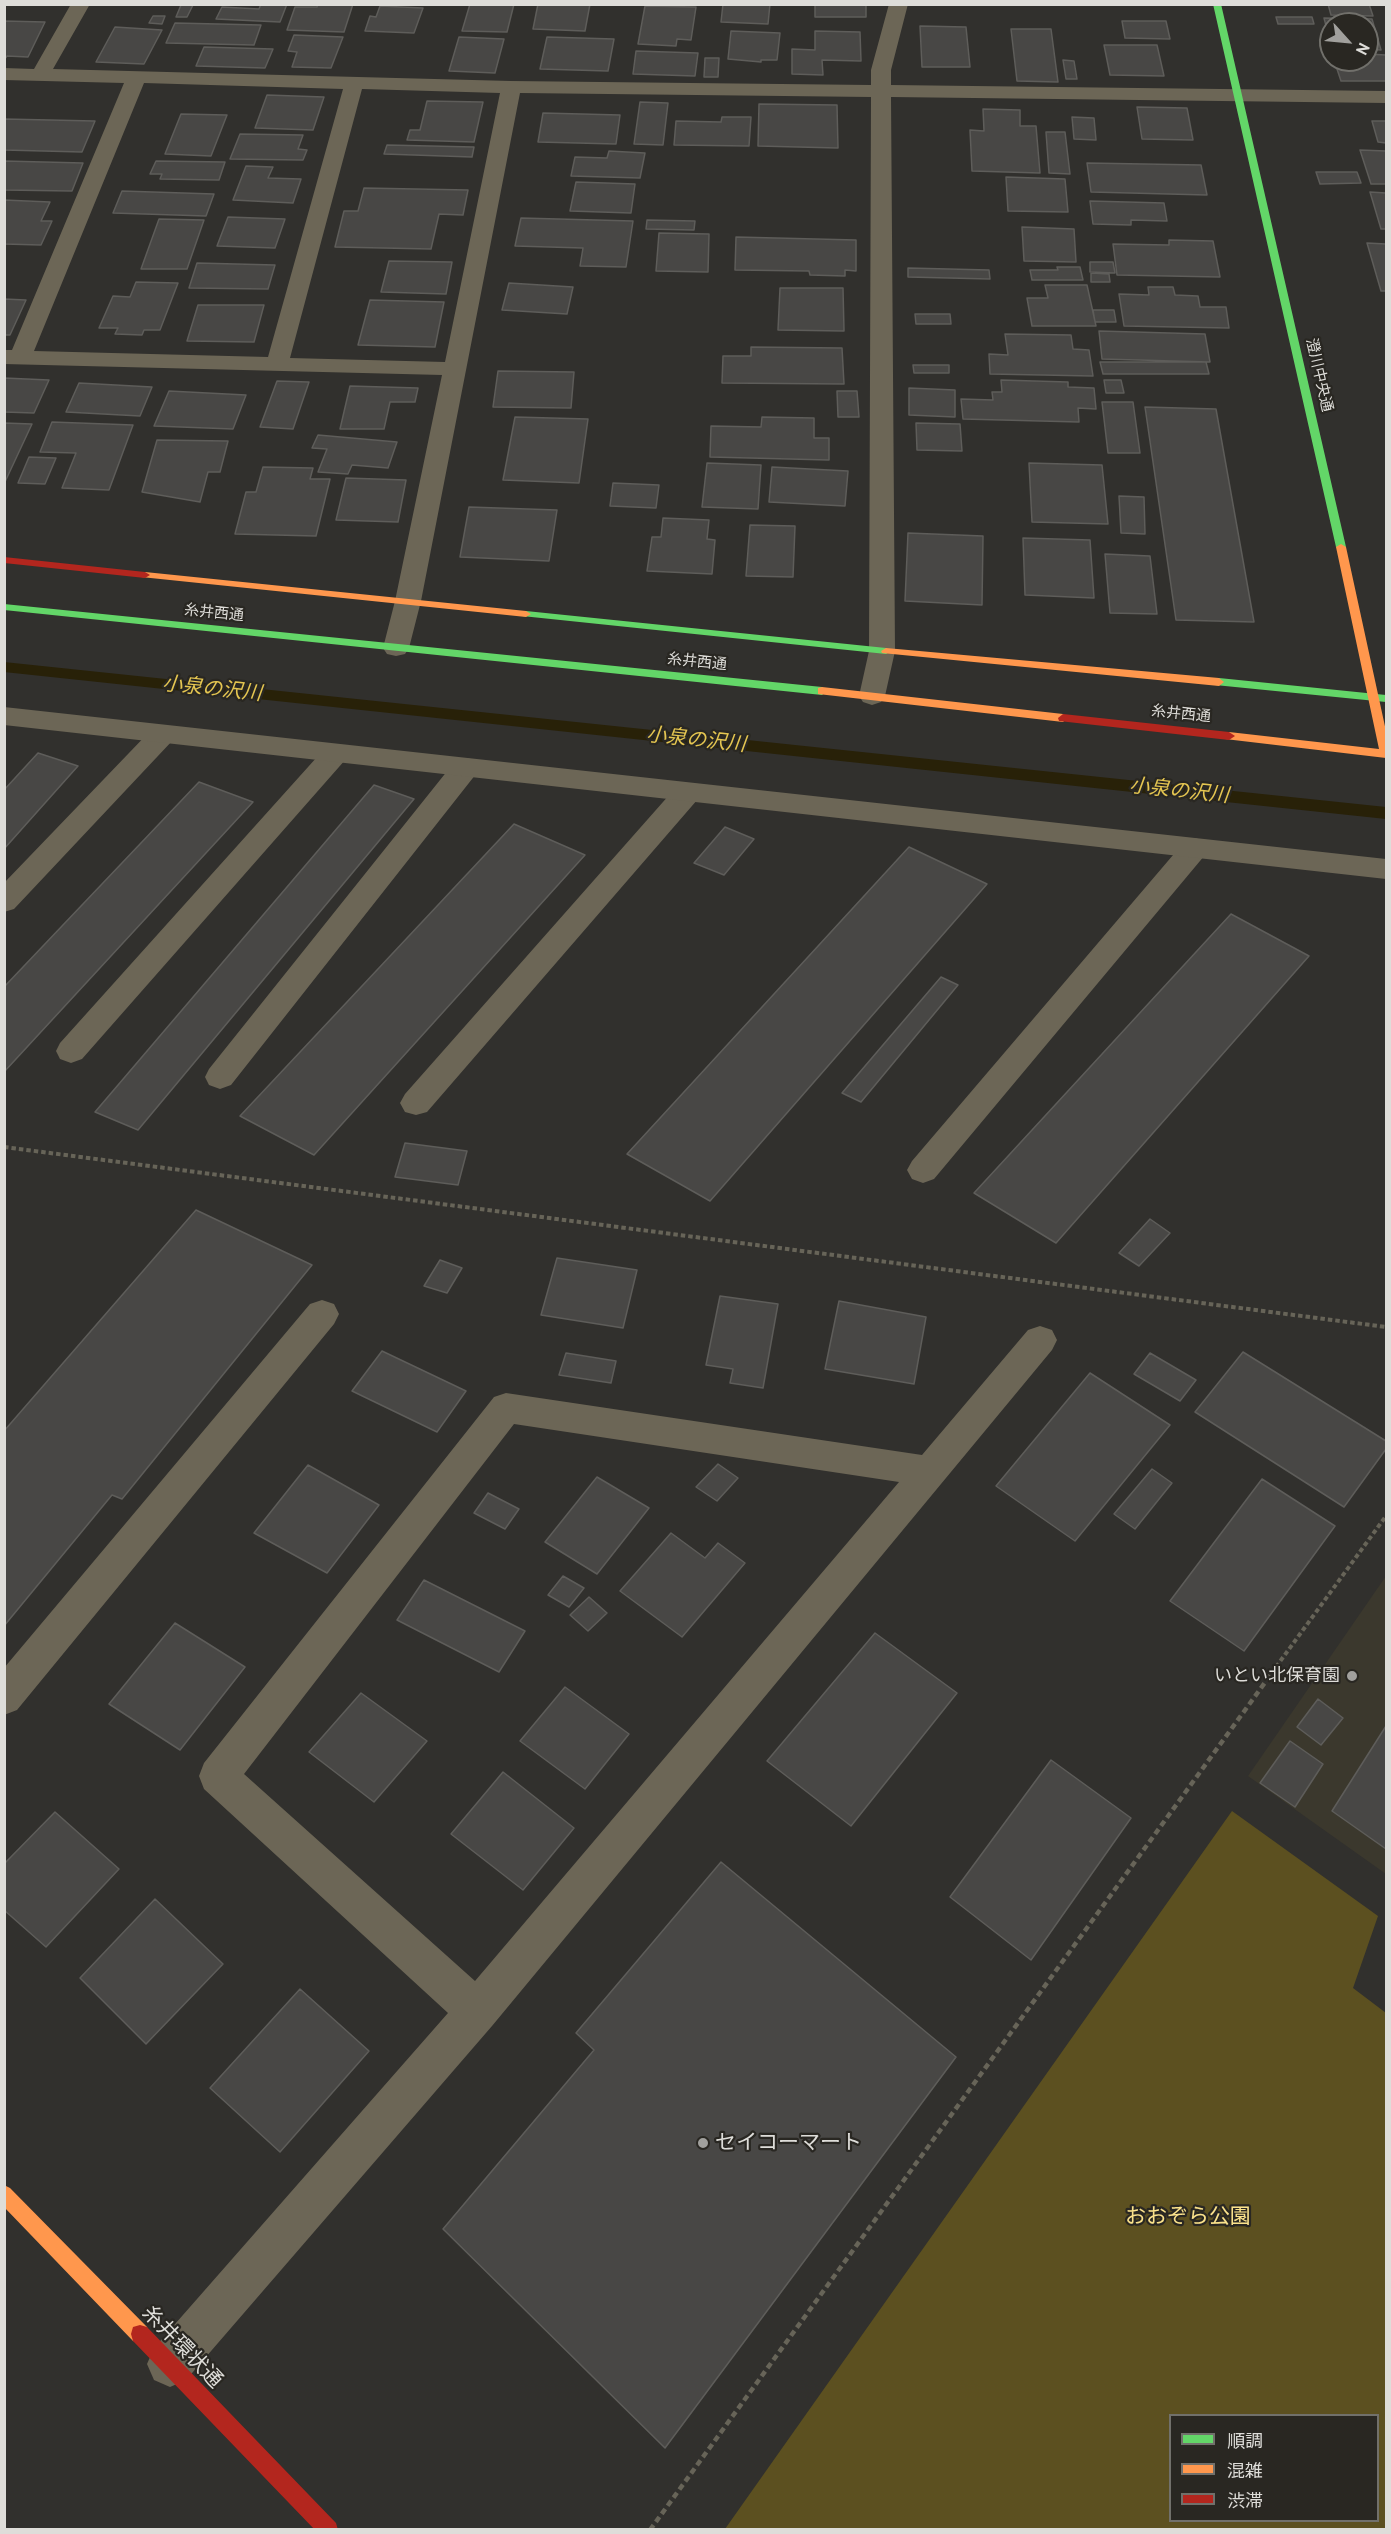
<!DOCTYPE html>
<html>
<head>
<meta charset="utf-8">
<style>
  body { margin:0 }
  #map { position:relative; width:1391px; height:2534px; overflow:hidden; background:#31302d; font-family:"PT Sans","Noto Sans JP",sans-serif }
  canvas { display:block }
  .frame { position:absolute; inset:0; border:6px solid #deddd9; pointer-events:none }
  .legend { position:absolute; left:1169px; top:2414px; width:210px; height:108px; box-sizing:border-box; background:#292722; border:2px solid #71706b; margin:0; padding:8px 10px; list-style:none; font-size:18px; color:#deddd9 }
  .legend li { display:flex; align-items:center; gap:12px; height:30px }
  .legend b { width:30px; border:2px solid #71706b }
  .north { position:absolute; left:1319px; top:12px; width:60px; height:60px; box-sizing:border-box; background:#292722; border:2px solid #71706b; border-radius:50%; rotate:117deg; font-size:16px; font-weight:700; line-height:24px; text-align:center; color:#deddd9 }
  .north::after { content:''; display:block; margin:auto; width:21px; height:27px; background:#a1a09d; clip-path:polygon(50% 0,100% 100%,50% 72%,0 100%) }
</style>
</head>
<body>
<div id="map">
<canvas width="1391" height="2534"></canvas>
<div class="frame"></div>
<ul class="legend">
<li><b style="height:8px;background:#63d668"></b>順調</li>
<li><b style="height:8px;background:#ff974d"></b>混雑</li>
<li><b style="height:8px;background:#b3261e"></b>渋滞</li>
</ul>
<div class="north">N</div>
</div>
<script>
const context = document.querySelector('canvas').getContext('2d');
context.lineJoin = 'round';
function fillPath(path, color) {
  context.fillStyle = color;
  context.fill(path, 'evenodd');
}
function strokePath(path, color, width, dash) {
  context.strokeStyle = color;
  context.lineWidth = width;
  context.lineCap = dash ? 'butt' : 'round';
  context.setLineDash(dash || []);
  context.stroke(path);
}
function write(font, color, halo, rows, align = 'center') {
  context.font = font + ' "PT Sans","Noto Sans JP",sans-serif';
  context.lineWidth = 4.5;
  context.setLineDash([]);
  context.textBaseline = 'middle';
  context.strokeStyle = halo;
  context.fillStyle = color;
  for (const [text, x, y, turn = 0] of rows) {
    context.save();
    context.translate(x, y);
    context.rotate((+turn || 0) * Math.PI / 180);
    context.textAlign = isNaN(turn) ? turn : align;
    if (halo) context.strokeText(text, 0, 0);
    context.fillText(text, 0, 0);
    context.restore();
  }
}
fillPath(new Path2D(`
  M 1386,1576 L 1386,1874 L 1248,1776 Z`), '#3b382d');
fillPath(new Path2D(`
  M 1232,1811 L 1378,1916 L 1353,1988 L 1386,2013 L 1386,2529 L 725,2529 ZM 1170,2416 L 1378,2416 L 1378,2520 L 1170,2520 Z`), '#5c5020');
fillPath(new Path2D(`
  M 4,662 L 1386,807 L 1386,819 L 4,672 Z`), '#282108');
const building = new Path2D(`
  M 261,4 L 287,4 L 280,22 L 216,19 L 222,7 L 259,9 Z
  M 318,4 L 353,4 L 344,32 L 287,30 L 295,7 L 317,7 Z
  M 470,4 L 514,4 L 507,32 L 462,31 Z
  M 538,4 L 590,4 L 585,31 L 533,29 Z
  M 723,4 L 770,4 L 768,24 L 721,22 Z
  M 815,4 L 866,4 L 866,17 L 815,17 Z
  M 1328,4 L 1369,4 L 1373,16 L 1331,15 Z
  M 181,5 L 193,5 L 187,17 L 176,17 Z
  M 380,6 L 423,8 L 414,33 L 365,31 L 370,16 L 376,17 Z
  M 645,6 L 696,7 L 691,40 L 677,39 L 676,46 L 638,44 Z
  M 153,16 L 165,16 L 162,24 L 149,23 Z
  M 1276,17 L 1312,17 L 1314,24 L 1278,24 Z
  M 1324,18 L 1372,19 L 1381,50 L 1367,49 L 1367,24 L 1331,24 L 1331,45 Z
  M 4,21 L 45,22 L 28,57 L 7,56 L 4,60 Z
  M 1122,21 L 1166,21 L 1170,39 L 1125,38 Z
  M 175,23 L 261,25 L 254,45 L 166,43 Z
  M 920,26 L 966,27 L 970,67 L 922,67 Z
  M 115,27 L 162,30 L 144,64 L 96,62 Z
  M 1011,29 L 1051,29 L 1058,82 L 1017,81 Z
  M 731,31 L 780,33 L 777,60 L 761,60 L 761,62 L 728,59 Z
  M 815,31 L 860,32 L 861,61 L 822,60 L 823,75 L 792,74 L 792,49 L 815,50 Z
  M 294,35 L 343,37 L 331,68 L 292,67 L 297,52 L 288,51 Z
  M 459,37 L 504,39 L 495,73 L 449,71 Z
  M 547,37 L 614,39 L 608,71 L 540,69 Z
  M 1104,45 L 1157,45 L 1164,76 L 1110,75 Z
  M 204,47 L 273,49 L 265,68 L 196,66 Z
  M 636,51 L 698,53 L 695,76 L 633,74 Z
  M 1367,54 L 1386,55 L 1386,81 L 1341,81 L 1334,60 L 1367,60 Z
  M 705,58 L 719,58 L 718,77 L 704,77 Z
  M 1063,60 L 1074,61 L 1077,79 L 1066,79 Z
  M 267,95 L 324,97 L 313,130 L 255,128 Z
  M 427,101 L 483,102 L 474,142 L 407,140 L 410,130 L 420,130 Z
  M 640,102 L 668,103 L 663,145 L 634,144 Z
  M 759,104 L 837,105 L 838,148 L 758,146 Z
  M 1137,107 L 1187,108 L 1193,140 L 1142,139 Z
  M 983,109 L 1020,110 L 1020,126 L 1036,126 L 1040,173 L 972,171 L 970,130 L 984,131 Z
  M 543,113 L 620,115 L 616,144 L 538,142 Z
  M 181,114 L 227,115 L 211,156 L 165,154 Z
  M 722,117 L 751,117 L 749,146 L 674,145 L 676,121 L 721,122 Z
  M 1072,117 L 1094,118 L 1096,140 L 1074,139 Z
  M 4,119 L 95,121 L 82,152 L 4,150 Z
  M 1372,121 L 1386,121 L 1386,143 L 1378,142 Z
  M 1046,132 L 1065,132 L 1070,174 L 1049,173 Z
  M 240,134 L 303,135 L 298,149 L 307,150 L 303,160 L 230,159 Z
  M 387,145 L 474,147 L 472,157 L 384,154 Z
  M 1360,150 L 1386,151 L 1386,184 L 1371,184 Z
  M 609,151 L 645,153 L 640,178 L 571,176 L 575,157 L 607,158 Z
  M 4,161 L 83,163 L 72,191 L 4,190 Z
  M 156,161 L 225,162 L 219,180 L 160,179 L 162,174 L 150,174 Z
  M 1087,163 L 1201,165 L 1207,195 L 1091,192 Z
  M 246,166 L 273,167 L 268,178 L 301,179 L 293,203 L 233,200 Z
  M 1316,172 L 1357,172 L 1361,183 L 1320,184 Z
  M 1006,177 L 1065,179 L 1068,212 L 1008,211 Z
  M 576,182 L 635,184 L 631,213 L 570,211 Z
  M 364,188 L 468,190 L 463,215 L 439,214 L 431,249 L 335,247 L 344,211 L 358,211 Z
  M 122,191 L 214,194 L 206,216 L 113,213 Z
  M 1370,192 L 1386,193 L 1386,229 L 1381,229 Z
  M 4,200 L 50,202 L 41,221 L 52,221 L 41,245 L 4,244 Z
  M 1090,201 L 1164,203 L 1167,221 L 1131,220 L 1131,225 L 1093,224 Z
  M 228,217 L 285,219 L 275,248 L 217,246 Z
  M 521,218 L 633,221 L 626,267 L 580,266 L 583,248 L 515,246 Z
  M 159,219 L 204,220 L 187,269 L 141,269 Z
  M 647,220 L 695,221 L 694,230 L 646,229 Z
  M 1022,227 L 1074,229 L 1076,262 L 1024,261 Z
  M 659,233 L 709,234 L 708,272 L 656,271 Z
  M 736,237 L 856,240 L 856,271 L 845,270 L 845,276 L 810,275 L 809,271 L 735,270 Z
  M 1169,240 L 1213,241 L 1220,277 L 1117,275 L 1113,244 L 1169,245 Z
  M 1367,243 L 1386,244 L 1386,291 L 1381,291 Z
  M 389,261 L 452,262 L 446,294 L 381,292 Z
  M 1090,262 L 1113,262 L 1115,273 L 1090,272 Z
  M 197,263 L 275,265 L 268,289 L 189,288 Z
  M 1057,267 L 1080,267 L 1083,280 L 1032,280 L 1030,270 L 1058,270 Z
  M 908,268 L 989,270 L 990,279 L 908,277 Z
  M 1091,273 L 1109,274 L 1110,282 L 1091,282 Z
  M 136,282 L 178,283 L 160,330 L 144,330 L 142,335 L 115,334 L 118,328 L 99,328 L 113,296 L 130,297 Z
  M 509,283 L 573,287 L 567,314 L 502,310 Z
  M 1045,285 L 1087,285 L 1096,326 L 1032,326 L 1027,298 L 1048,298 Z
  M 1148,287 L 1173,287 L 1175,295 L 1198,296 L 1200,307 L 1226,307 L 1229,328 L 1124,326 L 1119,294 L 1149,295 Z
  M 780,288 L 843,288 L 844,331 L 778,330 Z
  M 4,299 L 26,300 L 10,335 L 4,335 Z
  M 370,300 L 444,302 L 435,347 L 358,345 Z
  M 198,305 L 264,305 L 254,342 L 187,341 Z
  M 1093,310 L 1114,310 L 1116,322 L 1095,322 Z
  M 915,314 L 950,314 L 951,324 L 916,324 Z
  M 1099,331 L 1205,334 L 1210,362 L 1102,359 Z
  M 1005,334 L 1071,335 L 1073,349 L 1089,350 L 1093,376 L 990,374 L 989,354 L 1008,355 Z
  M 751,347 L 842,348 L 844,384 L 722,383 L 723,356 L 751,356 Z
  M 1100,362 L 1206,362 L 1209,374 L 1103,374 Z
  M 913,365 L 949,365 L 949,373 L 914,373 Z
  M 498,371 L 574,372 L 571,408 L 493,407 Z
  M 4,378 L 49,380 L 34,413 L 4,412 Z
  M 1001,380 L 1068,382 L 1068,387 L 1094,388 L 1096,409 L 1078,408 L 1079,422 L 963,419 L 961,399 L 993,400 L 992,392 L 1002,392 Z
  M 1104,380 L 1121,380 L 1124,393 L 1106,393 Z
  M 277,381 L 309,382 L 293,429 L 260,427 Z
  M 79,383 L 152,387 L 140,416 L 66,412 Z
  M 350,386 L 418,388 L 415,402 L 390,402 L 384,429 L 340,429 Z
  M 909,388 L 955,390 L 955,417 L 909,415 Z
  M 169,391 L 246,395 L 233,429 L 154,426 Z
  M 837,391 L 857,391 L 859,417 L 838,417 Z
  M 1102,402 L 1133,402 L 1140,453 L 1108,453 Z
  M 1145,407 L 1216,409 L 1254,622 L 1176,620 Z
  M 515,417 L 588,419 L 579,483 L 503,480 Z
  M 762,417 L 814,418 L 814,438 L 829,438 L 829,460 L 710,457 L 711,426 L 761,427 Z
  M 52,422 L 133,425 L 109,490 L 62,488 L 76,453 L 40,452 Z
  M 4,423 L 32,424 L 4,484 Z
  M 916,423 L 960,424 L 962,451 L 917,450 Z
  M 318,435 L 397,442 L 388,468 L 352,465 L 348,474 L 318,472 L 327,449 L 312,448 Z
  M 157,440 L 228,441 L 220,472 L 208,472 L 200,502 L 142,492 Z
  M 29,457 L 56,458 L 45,484 L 18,483 Z
  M 707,463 L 761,465 L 758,509 L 702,507 Z
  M 1029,463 L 1102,465 L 1108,524 L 1032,522 Z
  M 263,467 L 313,468 L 310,479 L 330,479 L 316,536 L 235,534 L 246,492 L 256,492 Z
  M 772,467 L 848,471 L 845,506 L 769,502 Z
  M 346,478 L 406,480 L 398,522 L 336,520 Z
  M 613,483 L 659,485 L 656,508 L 610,506 Z
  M 1119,496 L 1144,497 L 1145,534 L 1121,533 Z
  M 469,507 L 557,510 L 549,561 L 460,557 Z
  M 663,518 L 709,520 L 707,539 L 715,540 L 712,574 L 647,571 L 652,537 L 661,537 Z
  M 750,525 L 795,526 L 793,577 L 746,576 Z
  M 908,533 L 983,536 L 982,605 L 905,601 Z
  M 1023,538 L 1090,540 L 1094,598 L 1025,595 Z
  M 1105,554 L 1150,556 L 1157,614 L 1110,613 Z
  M 38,753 L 78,766 L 4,849 L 4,790 Z
  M 199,782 L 253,802 L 4,1072 L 4,987 Z
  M 374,785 L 414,799 L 138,1130 L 95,1112 Z
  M 514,824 L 585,855 L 314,1155 L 240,1116 Z
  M 725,827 L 754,839 L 724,875 L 694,863 Z
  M 909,847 L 987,884 L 710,1201 L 627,1154 Z
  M 1231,914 L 1309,956 L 1056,1243 L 974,1193 Z
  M 941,977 L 958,985 L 861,1102 L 842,1093 Z
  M 405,1143 L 467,1151 L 458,1185 L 395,1177 Z
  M 196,1210 L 312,1265 L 122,1499 L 112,1495 L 4,1626 L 4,1431 Z
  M 1150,1219 L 1170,1233 L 1139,1266 L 1119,1253 Z
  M 557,1258 L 637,1270 L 623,1328 L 541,1315 Z
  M 440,1260 L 462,1268 L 447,1293 L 424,1286 Z
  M 720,1296 L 778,1304 L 763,1388 L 730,1383 L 733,1369 L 706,1365 Z
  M 839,1301 L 926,1317 L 914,1384 L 825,1369 Z
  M 382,1351 L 466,1391 L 437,1432 L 352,1391 Z
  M 1243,1352 L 1386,1441 L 1386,1449 L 1344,1507 L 1195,1412 Z
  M 566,1353 L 616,1361 L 611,1383 L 559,1375 Z
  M 1150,1353 L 1196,1380 L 1180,1401 L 1134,1374 Z
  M 1090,1373 L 1170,1425 L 1075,1541 L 996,1486 Z
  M 718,1464 L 738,1478 L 717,1501 L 696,1487 Z
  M 308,1465 L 379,1505 L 327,1573 L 254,1533 Z
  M 1152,1469 L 1172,1483 L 1135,1529 L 1114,1514 Z
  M 597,1477 L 649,1508 L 597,1574 L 545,1542 Z
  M 1262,1479 L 1335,1526 L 1244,1651 L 1170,1601 Z
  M 488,1493 L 519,1509 L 505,1529 L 474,1513 Z
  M 671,1533 L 705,1558 L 718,1543 L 745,1563 L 682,1637 L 620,1591 Z
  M 563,1576 L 584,1588 L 569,1607 L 548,1595 Z
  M 424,1580 L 525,1631 L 499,1672 L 397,1620 Z
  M 589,1597 L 607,1613 L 588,1631 L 570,1615 Z
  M 175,1623 L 245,1667 L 180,1750 L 109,1704 Z
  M 875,1633 L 957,1693 L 851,1826 L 767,1761 Z
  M 565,1687 L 629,1734 L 585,1789 L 520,1741 Z
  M 361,1693 L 427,1741 L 374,1802 L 309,1752 Z
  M 1318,1699 L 1343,1718 L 1321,1745 L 1297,1727 Z
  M 1386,1726 L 1386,1849 L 1332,1811 Z
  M 1290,1741 L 1323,1764 L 1295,1807 L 1260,1783 Z
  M 1051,1760 L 1131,1818 L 1031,1960 L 950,1897 Z
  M 503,1772 L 574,1828 L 523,1890 L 451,1834 Z
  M 55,1812 L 119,1869 L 46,1947 L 4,1910 L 4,1864 Z
  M 721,1862 L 956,2057 L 665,2448 L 443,2229 L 594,2050 L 576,2033 Z
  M 155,1899 L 223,1964 L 146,2044 L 80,1978 Z
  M 300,1989 L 369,2051 L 280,2152 L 210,2088 Z`);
fillPath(building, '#484745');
strokePath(building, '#5e5d5a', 1.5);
strokePath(new Path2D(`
  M 4,1147 L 1386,1327
  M 1276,1667 L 1386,1516`), '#676458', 4, [4.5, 3]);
strokePath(new Path2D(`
  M 650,2530 L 1277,1666`), '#676458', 4.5, [6, 4]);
fillPath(new Path2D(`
  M 163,725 L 173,728 L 176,734 L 173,740 L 14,909 L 4,912 L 4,883 L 153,728 Z
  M 336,744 L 346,747 L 350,753 L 346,759 L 82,1059 L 71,1063 L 60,1059 L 56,1051 L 60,1043 L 326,747 Z
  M 466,758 L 476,760 L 480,767 L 476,774 L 231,1085 L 220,1089 L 209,1085 L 205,1077 L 209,1069 L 456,760 Z
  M 688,783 L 698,785 L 702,792 L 698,799 L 427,1112 L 416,1115 L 405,1112 L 400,1103 L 405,1094 L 678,785 Z
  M 1195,838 L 1205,841 L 1209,848 L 1205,855 L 934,1179 L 923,1183 L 912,1179 L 907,1170 L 912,1161 L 1185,841 Z
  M 322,1300 L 334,1304 L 339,1314 L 334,1324 L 17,1710 L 4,1715 L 4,1668 L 310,1304 Z`), '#6c6656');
fillPath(new Path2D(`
  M 71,4 L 90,4 L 53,69 L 511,81 L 871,85 L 871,70 L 889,4 L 908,4 L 891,70 L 891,85 L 1386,91 L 1386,103 L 891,97 L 895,651 L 885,696 L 881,702 L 872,705 L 863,702 L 859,696 L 869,651 L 871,97 L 520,93 L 421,601 L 409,648 L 405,654 L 396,656 L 387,654 L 383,648 L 395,601 L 442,375 L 4,364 L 4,350 L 12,350 L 124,83 L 4,80 L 4,68 L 34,69 ZM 144,83 L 343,89 L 268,357 L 34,351 ZM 362,89 L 500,93 L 445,362 L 290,358 Z
  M 4,707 L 1386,859 L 1386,879 L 4,725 Z
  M 1040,1326 L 1052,1330 L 1057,1340 L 1052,1350 L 492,2026 L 186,2380 L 170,2387 L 154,2380 L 147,2364 L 154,2348 L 448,2013 L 204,1789 L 199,1776 L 204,1763 L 494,1397 L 506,1393 L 922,1455 L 1028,1330 ZM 514,1424 L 899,1482 L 475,1981 L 244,1774 Z`), '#6c6656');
fillPath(new Path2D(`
  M 1213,4 L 1221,4 L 1346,547 L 1341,550 L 1336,547 Z
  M 4,604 L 822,687 L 827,691 L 822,695 L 4,610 Z
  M 526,611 L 886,648 L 891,651 L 886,654 L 522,616 L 522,612 Z
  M 1219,678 L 1386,695 L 1386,702 L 1215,685 L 1215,679 Z`), '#63d668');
fillPath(new Path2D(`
  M 1341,544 L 1346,547 L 1386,731 L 1386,758 L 1225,739 L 1225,733 L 1229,732 L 1379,749 L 1336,547 Z
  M 145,572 L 526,611 L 531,614 L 526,617 L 141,577 L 141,573 Z
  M 886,648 L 1219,678 L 1224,682 L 1219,686 L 882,653 L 881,651 Z
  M 822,687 L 1063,714 L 1068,718 L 1063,722 L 818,694 L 818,688 Z
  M 4,2185 L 10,2188 L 147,2327 L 149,2334 L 147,2341 L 140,2343 L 133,2341 L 4,2207 Z`), '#ff974d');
fillPath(new Path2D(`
  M 4,557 L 145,572 L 150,575 L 145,578 L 4,563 Z
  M 1063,714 L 1229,732 L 1235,736 L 1229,740 L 1059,721 L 1058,718 Z
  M 140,2325 L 147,2327 L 336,2523 L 338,2530 L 315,2530 L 133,2341 L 131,2334 L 133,2327 Z`), '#b3261e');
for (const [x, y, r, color] of [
  [1352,1676,6,"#a1a09d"],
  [703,2143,6,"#a1a09d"]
]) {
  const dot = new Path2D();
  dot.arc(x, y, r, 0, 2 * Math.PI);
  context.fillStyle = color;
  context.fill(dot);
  strokePath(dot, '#292722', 2);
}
write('15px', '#deddd9', '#292722', [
  ["澄川中央通",1319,375,77],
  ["糸井西通",214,613,6],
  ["糸井西通",697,662,6],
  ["糸井西通",1181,714,6]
]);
write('18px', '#deddd9', '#292722', [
  ["いとい北保育園",1340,1676]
], 'right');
write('italic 20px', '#e5c651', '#292722', [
  ["小泉の沢川",212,689,6],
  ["小泉の沢川",696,740,6],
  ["小泉の沢川",1179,791,6]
]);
write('21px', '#deddd9', '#292722', [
  ["セイコーマート",715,2143]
], 'left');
write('21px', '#fbe28b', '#292722', [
  ["おおぞら公園",1188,2217]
]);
write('21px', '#deddd9', '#292722', [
  ["糸井環状通",182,2347,46]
]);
</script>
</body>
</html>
